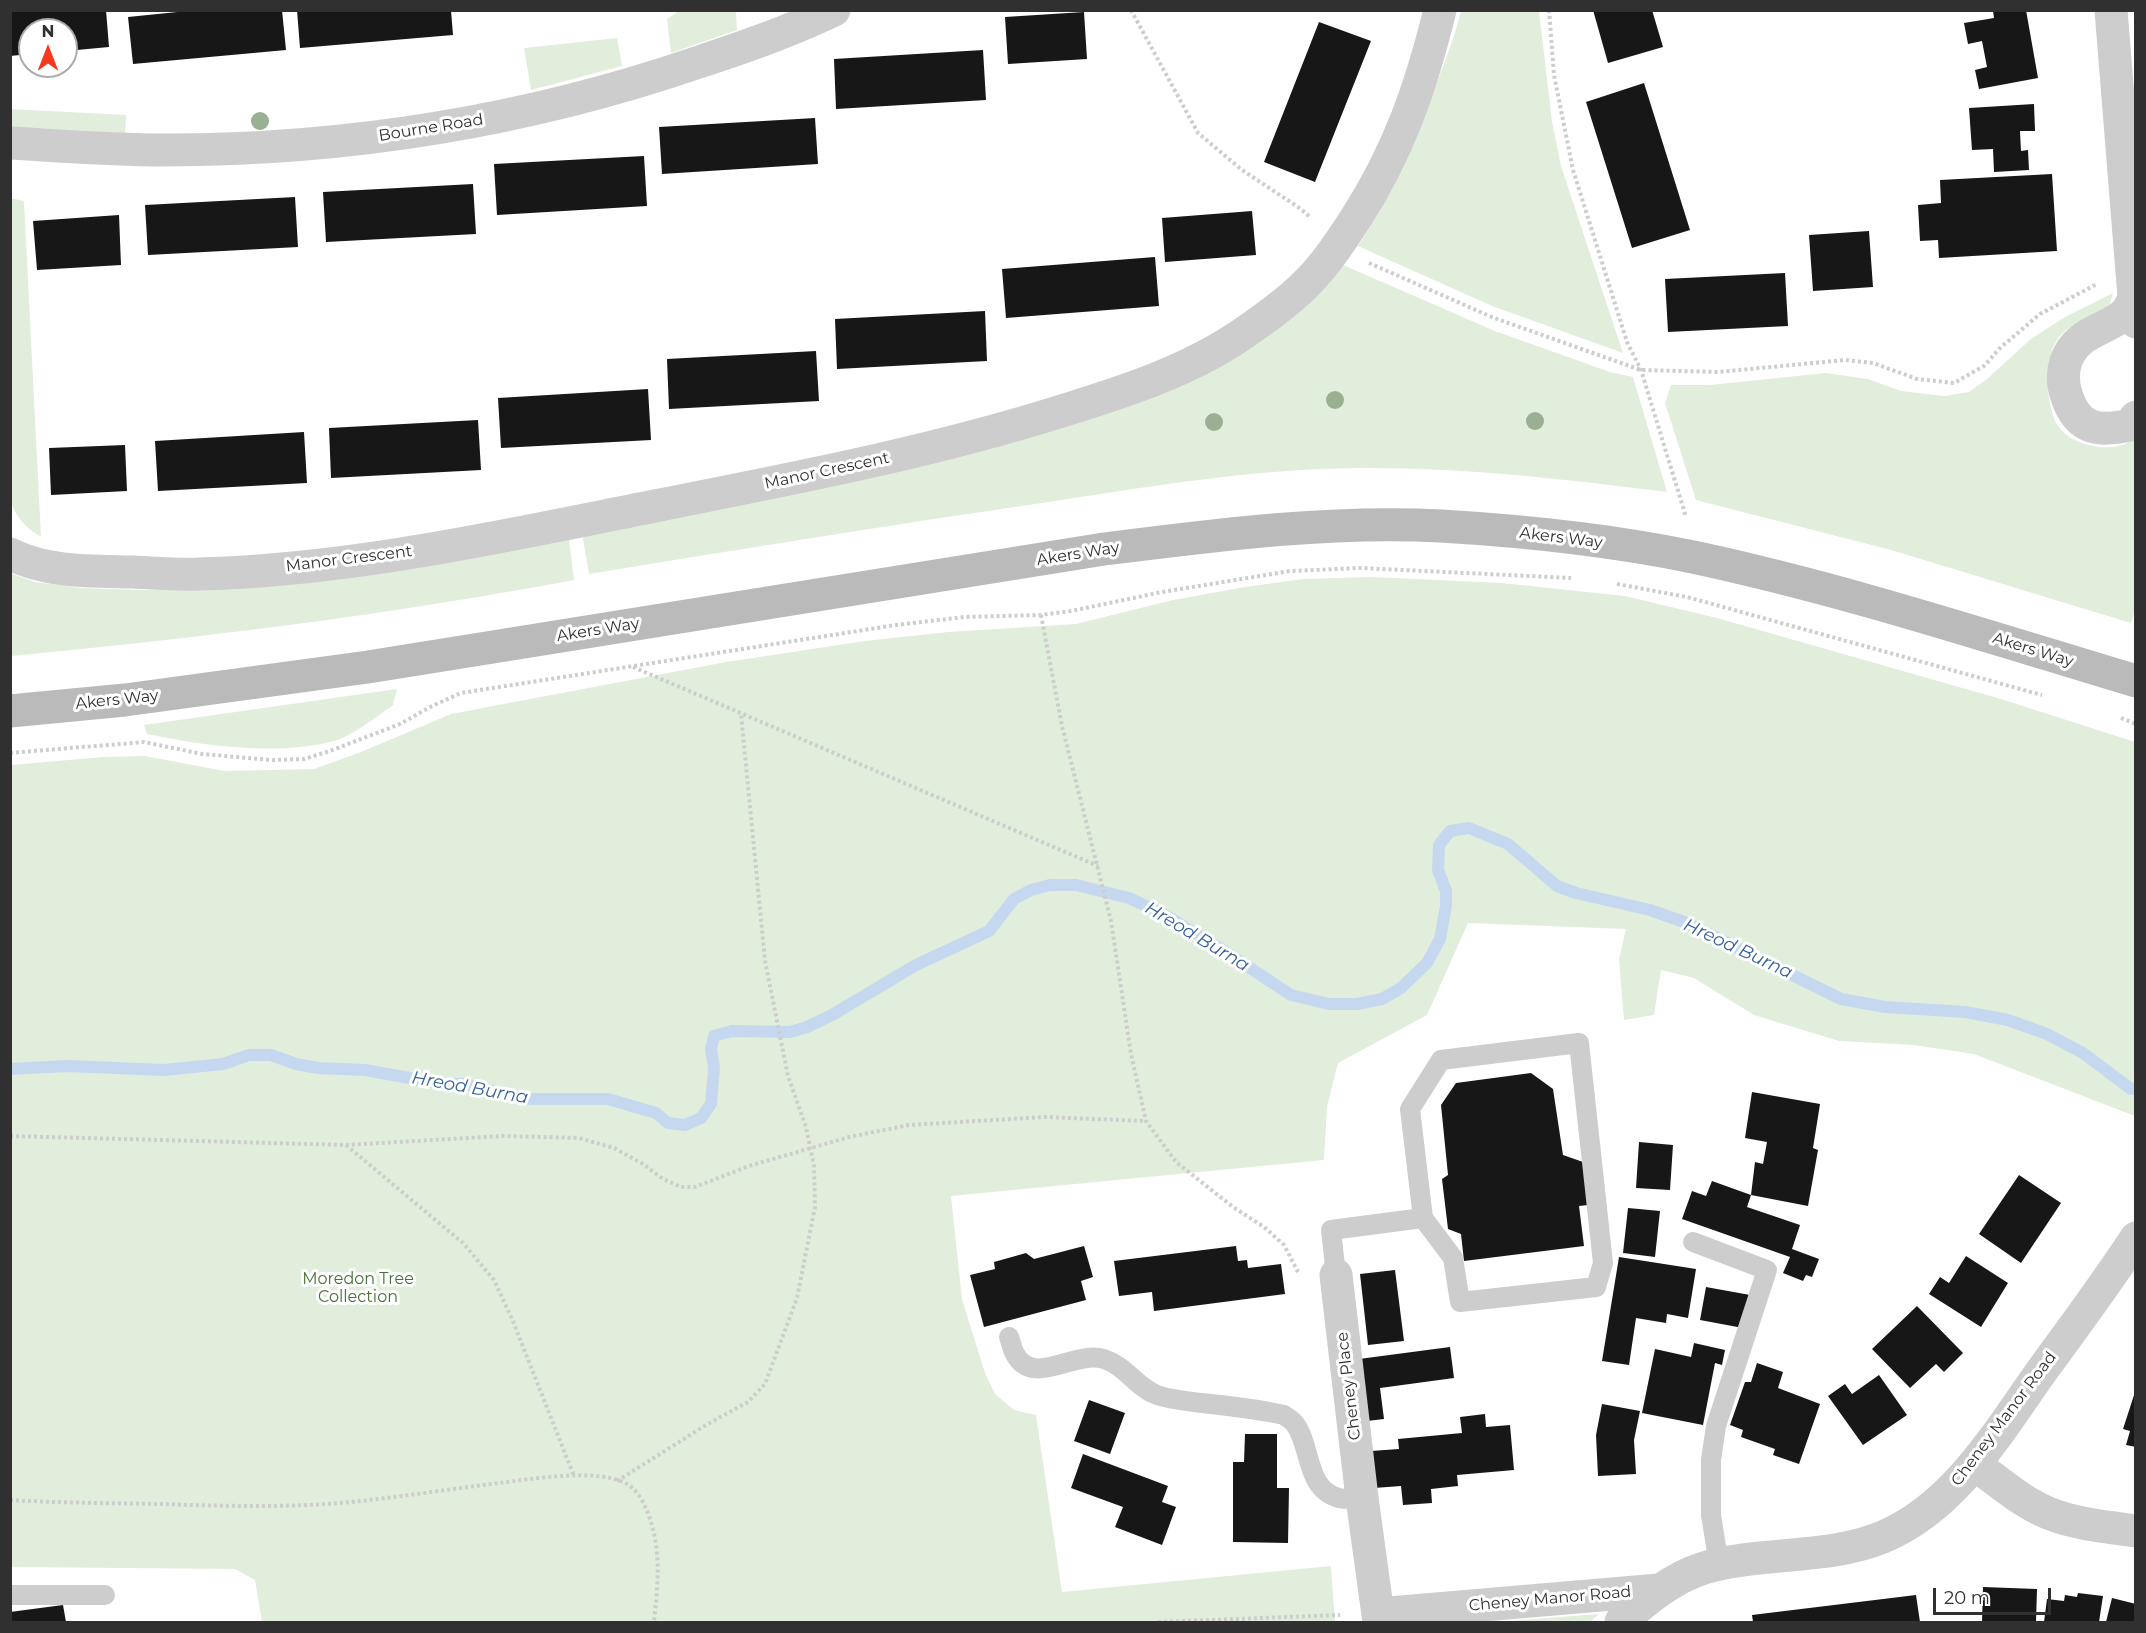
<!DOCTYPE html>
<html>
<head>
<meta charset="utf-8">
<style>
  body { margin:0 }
  #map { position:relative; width:2146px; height:1633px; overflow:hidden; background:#fff; font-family:Montserrat,sans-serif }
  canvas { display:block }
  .frame { position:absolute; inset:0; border:12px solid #303030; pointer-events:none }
  .north { position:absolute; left:18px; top:18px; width:60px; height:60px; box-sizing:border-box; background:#fff; border:2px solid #acacac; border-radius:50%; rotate:0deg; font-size:16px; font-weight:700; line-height:24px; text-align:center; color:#303030 }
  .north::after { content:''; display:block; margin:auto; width:21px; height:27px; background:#f73821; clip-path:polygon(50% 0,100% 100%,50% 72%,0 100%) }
  .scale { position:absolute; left:1933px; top:1588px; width:118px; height:27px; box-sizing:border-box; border:3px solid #303030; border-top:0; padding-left:8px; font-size:18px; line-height:21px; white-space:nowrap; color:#303030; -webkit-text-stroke:4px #fff; paint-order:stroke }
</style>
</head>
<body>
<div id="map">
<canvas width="2146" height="1633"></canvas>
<div class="frame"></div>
<div class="north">N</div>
<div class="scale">20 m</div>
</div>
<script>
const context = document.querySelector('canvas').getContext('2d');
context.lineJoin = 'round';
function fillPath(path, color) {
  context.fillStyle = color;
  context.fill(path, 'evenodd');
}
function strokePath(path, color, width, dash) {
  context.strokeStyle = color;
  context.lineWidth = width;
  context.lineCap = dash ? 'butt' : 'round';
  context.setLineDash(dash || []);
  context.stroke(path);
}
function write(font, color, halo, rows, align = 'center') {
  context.font = font + ' Montserrat,sans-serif';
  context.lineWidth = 6;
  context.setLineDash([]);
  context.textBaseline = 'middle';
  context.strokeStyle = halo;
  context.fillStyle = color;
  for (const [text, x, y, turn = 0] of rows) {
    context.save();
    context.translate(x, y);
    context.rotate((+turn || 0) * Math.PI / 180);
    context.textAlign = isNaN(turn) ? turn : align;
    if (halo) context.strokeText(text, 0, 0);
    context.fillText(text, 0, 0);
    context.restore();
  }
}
fillPath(new Path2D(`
  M 679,11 L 736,11 L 737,30 L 671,53 L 667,19 Z
  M 1461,11 L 1539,11 L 1552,121 L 1561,166 L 1623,353 L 1492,306 L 1358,246 C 1389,199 1410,149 1431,97 C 1442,69 1454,40 1461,11 Z
  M 617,38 L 622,66 L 531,90 L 524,48 Z
  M 10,109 L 126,115 L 125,135 L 11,128 Z
  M 10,198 L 24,201 L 41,537 C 26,528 18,519 11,503 Z
  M 1343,265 L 1495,331 L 1610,372 L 1633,377 L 1667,492 C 1564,479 1461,467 1357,468 C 1251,469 1146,487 1042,503 C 891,525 740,549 589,574 L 582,533 L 1114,409 Z
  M 2113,293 L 2109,307 C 2092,316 2066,324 2056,342 C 2044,361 2046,407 2058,426 C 2071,445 2104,452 2125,444 C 2128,443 2132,439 2135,436 L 2136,607 L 2131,623 L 1891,550 L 1696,500 L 1665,403 L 1671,385 L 1710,385 L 1826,373 L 1868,379 L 1901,391 L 1944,396 L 1969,392 L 1987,379 L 2032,338 L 2067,316 Z
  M 569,539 L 574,580 C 388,615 200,638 11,656 L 10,573 L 35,582 L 82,588 L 140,590 L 220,586 Z
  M 1371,577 L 1502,583 L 1625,596 L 1717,618 L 2001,699 L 2135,742 L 2135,1116 L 1974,1054 L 1913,1045 L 1839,1041 L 1754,1015 L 1694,978 L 1661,970 L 1654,1015 L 1624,1020 L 1619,959 L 1626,929 L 1468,923 L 1427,1015 L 1338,1063 L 1327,1107 L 1324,1160 L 951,1196 L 962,1299 L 985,1373 L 995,1394 L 1014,1410 L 1036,1415 L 1062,1592 L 1331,1566 L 1335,1622 L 262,1622 L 255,1580 L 235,1569 L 11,1567 L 11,765 L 103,757 L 145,756 L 224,771 L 314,769 L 361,752 L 451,714 L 726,662 L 865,641 L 948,632 L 1076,624 L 1173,600 L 1245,587 L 1303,579 Z
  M 397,689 L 393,705 C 378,716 352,736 334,741 C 276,756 205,746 147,734 L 144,725 Z
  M 1599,1614 L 1590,1622 L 1495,1622 Z`), '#e2eedc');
strokePath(new Path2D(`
  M 10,1069 L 68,1066 L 164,1070 L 223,1064 L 249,1055 L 271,1055 L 296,1064 L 318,1068 L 365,1070 L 443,1084 L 464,1084 L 529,1099 L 608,1099 L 656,1113 L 668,1123 L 685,1125 L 701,1118 L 711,1104 L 714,1068 L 711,1049 L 714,1036 L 732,1031 L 790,1032 L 807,1027 L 832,1015 L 916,965 L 989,931 L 1014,899 L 1031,890 L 1050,885 L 1076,885 L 1129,898 L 1167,916 L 1226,952 L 1291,995 L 1329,1004 L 1357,1004 L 1382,999 L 1401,988 L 1427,963 L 1440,939 L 1446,906 L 1446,891 L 1438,870 L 1439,845 L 1450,831 L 1469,828 L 1508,844 L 1557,886 L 1576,893 L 1650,910 L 1687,923 L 1841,999 L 1885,1007 L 1966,1012 L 2008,1020 L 2047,1034 L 2083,1053 L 2131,1089 L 2136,1089`), '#c6d8f0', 12);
fillPath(new Path2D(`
  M 10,10 L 106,10 L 109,47 L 66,51 L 66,30 L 30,30 L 30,54 L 10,56 Z
  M 197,10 L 282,10 L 286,50 L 133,64 L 128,17 Z
  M 297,10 L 451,10 L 453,35 L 300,48 Z
  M 1593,10 L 1652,10 L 1663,47 L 1608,63 Z
  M 2026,10 L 2038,78 L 1979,89 L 1975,70 L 1987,67 L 1982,41 L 1968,44 L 1964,23 L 1994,18 L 1993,11 Z
  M 1084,12 L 1087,59 L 1008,64 L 1005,17 Z
  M 1319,22 L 1371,41 L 1315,182 L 1264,162 Z
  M 983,50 L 986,100 L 836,109 L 834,59 Z
  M 1644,83 L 1690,230 L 1632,248 L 1586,102 Z
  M 2034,104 L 2035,131 L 2020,131 L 2021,151 L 2028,150 L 2029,170 L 1994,172 L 1993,149 L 1972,150 L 1969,108 Z
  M 815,118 L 818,164 L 662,174 L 659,127 Z
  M 644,156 L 647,206 L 497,215 L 494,164 Z
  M 2052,174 L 2057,251 L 1939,258 L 1938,240 L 1920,241 L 1918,205 L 1941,203 L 1940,180 Z
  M 473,184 L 476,234 L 326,242 L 323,192 Z
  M 295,197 L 298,247 L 148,255 L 145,205 Z
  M 1252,211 L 1256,255 L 1165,262 L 1162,218 Z
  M 119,215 L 121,265 L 37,270 L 33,221 Z
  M 1869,231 L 1873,287 L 1813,291 L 1809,235 Z
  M 1155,257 L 1159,306 L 1006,318 L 1002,269 Z
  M 1785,273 L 1788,326 L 1668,332 L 1665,279 Z
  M 985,311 L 987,361 L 837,369 L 835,319 Z
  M 816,351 L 819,401 L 669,409 L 667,359 Z
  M 648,389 L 651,440 L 501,448 L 498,398 Z
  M 478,420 L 481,470 L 331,478 L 329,428 Z
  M 304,432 L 307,483 L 158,491 L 155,441 Z
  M 125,445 L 127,491 L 51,495 L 49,448 Z
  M 1531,1073 L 1553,1089 L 1563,1155 L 1583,1162 L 1588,1205 L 1579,1206 L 1584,1246 L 1464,1261 L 1461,1234 L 1448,1229 L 1442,1179 L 1448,1175 L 1441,1105 L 1456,1083 Z
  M 1752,1092 L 1820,1104 L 1813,1148 L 1818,1150 L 1808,1206 L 1751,1195 L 1755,1162 L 1763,1164 L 1767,1142 L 1745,1138 Z
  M 1639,1142 L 1673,1145 L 1670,1190 L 1636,1188 Z
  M 2019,1175 L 2061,1203 L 2021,1263 L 1979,1234 Z
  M 1712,1181 L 1751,1195 L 1747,1207 L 1800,1225 L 1792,1249 L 1819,1259 L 1812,1277 L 1806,1275 L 1803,1281 L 1783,1273 L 1790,1257 L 1682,1219 L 1692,1191 L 1706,1196 Z
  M 1628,1208 L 1660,1211 L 1655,1257 L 1623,1253 Z
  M 1084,1246 L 1093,1277 L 1081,1281 L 1086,1300 L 984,1327 L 970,1275 L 995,1269 L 994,1262 L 1026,1253 L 1034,1259 Z
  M 1236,1246 L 1238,1261 L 1247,1260 L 1248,1268 L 1281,1264 L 1285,1294 L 1154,1311 L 1152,1292 L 1119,1296 L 1114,1261 Z
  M 1966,1256 L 2008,1283 L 1981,1327 L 1929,1294 L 1940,1277 L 1949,1283 Z
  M 1619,1257 L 1696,1269 L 1688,1318 L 1667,1314 L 1666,1323 L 1636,1318 L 1629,1365 L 1602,1361 Z
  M 1395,1270 L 1404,1341 L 1368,1345 L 1360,1274 Z
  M 1706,1287 L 1750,1295 L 1743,1328 L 1700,1320 Z
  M 1917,1306 L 1963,1353 L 1944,1372 L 1936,1364 L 1910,1388 L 1872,1349 Z
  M 1694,1343 L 1725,1350 L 1722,1365 L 1715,1363 L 1703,1425 L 1642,1413 L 1655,1349 L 1691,1357 Z
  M 1450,1347 L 1454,1378 L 1380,1388 L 1384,1419 L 1367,1421 L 1359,1359 Z
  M 1757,1363 L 1783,1372 L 1778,1388 L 1820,1404 L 1799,1464 L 1773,1455 L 1775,1449 L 1741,1437 L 1743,1430 L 1730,1425 L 1745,1382 L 1751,1382 Z
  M 1879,1375 L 1907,1415 L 1863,1445 L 1828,1396 L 1845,1384 L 1852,1394 Z
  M 2136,1389 L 2136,1447 L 2126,1445 L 2130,1431 L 2123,1429 Z
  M 1089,1400 L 1125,1413 L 1110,1454 L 1074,1441 Z
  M 1602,1404 L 1640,1411 L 1634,1440 L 1636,1474 L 1598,1476 L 1596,1435 Z
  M 1485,1414 L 1486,1427 L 1510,1425 L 1514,1470 L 1457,1475 L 1458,1486 L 1431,1489 L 1432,1503 L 1403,1505 L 1401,1486 L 1374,1488 L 1371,1451 L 1399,1449 L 1398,1439 L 1462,1433 L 1460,1417 Z
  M 1245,1434 L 1277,1434 L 1277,1488 L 1289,1488 L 1288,1543 L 1233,1542 L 1233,1462 L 1244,1462 Z
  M 1083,1454 L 1168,1486 L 1162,1502 L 1176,1507 L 1162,1545 L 1115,1527 L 1123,1507 L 1071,1488 Z
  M 1983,1587 L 2037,1589 L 2036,1622 L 1982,1622 Z
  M 2078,1593 L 2103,1596 L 2099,1622 L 2044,1622 L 2047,1599 L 2064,1601 L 2065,1595 L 2077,1597 Z
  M 1916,1595 L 1920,1622 L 1753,1622 L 1752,1615 Z
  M 2112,1598 L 2136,1604 L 2136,1622 L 2106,1622 Z
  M 63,1605 L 66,1622 L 10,1622 L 10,1612 Z`), '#171717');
strokePath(new Path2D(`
  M 1131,10 L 1198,133 L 1242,170 L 1301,209 L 1311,218
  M 1549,10 L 1554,75 L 1573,170 L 1627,342 L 1641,370 L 1686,517
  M 1369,263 L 1494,318 L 1641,370 L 1718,372 L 1845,360 L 1873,363 L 1917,379 L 1954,383 L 1984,366 L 2000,348 L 2040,314 L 2097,284
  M 1617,584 L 1687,597 L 2042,695
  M 1041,615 L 1062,726 L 1111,921 L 1131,1054 L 1146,1121 L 1176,1162 L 1233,1207 L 1264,1227 L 1284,1245 L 1298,1272
  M 633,667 L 1098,866
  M 2121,718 L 2136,724
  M 10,753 L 144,742 L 202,754 L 273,760 L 304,759 L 330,751 L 400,724 L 432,706 L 461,693 L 896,625 L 964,617 L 1041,615 L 1071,611 L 1162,592 L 1290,571 L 1361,568 L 1571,578
  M 10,1136 L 346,1145 L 503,1136 L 579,1138 L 614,1148 L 643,1164 L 663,1179 L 681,1187 L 695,1187 L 749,1166 L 849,1137 L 909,1125 L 1044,1117 L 1146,1121
  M 346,1145 L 463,1243 L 494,1280 L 512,1319 L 574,1476
  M 617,1481 L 706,1425 L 748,1402 L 765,1384 L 797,1298 L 815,1207 L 814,1166 L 806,1127 L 788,1076 L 765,961 L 741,714
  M 10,1500 C 60,1503 110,1503 160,1504 C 223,1506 289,1508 351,1502 C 400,1497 450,1489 499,1483 C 531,1479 597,1468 625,1483 C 636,1488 643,1501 647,1511 C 662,1548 658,1584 654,1622
  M 1158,1622 L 1340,1615`), '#cdcdcd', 4, [3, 3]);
strokePath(new Path2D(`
  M 1693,1242 L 1767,1270 L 1716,1426 L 1711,1460 L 1711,1515 L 1719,1565
  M 1336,1275 L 1331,1230 L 1423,1218 L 1410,1109 L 1441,1060 L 1579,1043 L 1603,1263 L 1596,1287 L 1460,1302 L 1453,1258 L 1423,1218
  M 1009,1337 C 1011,1342 1012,1349 1015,1354 C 1033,1388 1074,1350 1104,1359 C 1126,1366 1136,1387 1157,1395 C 1171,1400 1187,1401 1202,1403 C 1230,1406 1258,1409 1284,1415 C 1288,1418 1293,1421 1295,1424 C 1312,1447 1305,1489 1339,1498 C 1345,1500 1355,1498 1362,1498
  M 10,1595 L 105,1595`), '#cdcdcd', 20);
strokePath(new Path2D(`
  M 2111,10 L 2136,322
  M 10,143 C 62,146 113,150 164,150 C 346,150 527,121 699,62 C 744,47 791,31 834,10
  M 2133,301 C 2130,306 2127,313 2122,316 C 2101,332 2077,332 2066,361 C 2062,373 2063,386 2067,397 C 2078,430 2099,432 2130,425 L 2136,417
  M 10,554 C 49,573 91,571 133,572 C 155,573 177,575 199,574 C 354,570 508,535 660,505 C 796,478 932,452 1065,410 C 1126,391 1188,371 1241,335 C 1263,320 1287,303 1306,284 C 1326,264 1341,241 1356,218 C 1399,151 1421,87 1440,10
  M 1336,1275 L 1362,1498 L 1379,1622
  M 1974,1464 C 1998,1481 2021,1502 2048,1513 C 2075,1524 2107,1527 2136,1531
  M 1378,1614 L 1659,1590
  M 1621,1622 C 1646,1600 1672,1578 1704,1568 C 1762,1551 1827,1560 1883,1537 C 1955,1507 1998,1432 2041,1372 C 2073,1328 2106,1284 2136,1238`), '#cdcdcd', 33);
strokePath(new Path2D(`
  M 10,711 L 125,700 L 368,667 L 1104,549 C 1216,535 1329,520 1441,526 C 1525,531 1611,540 1693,557 C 1843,589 1989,637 2136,681`), '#bababa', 33);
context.fillStyle = '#9ab092';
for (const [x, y] of [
  [260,121],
  [1335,400],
  [1535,421],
  [1214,422]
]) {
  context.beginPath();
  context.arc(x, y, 9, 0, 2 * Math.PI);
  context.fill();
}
write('16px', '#303030', '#fff', [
  ["Bourne Road",431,128,-9],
  ["Manor Crescent",827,471,-12],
  ["Akers Way",1561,538,7],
  ["Akers Way",1078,554,-9],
  ["Manor Crescent",349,559,-7],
  ["Akers Way",598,630,-9],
  ["Akers Way",2033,650,17],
  ["Akers Way",117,700,-6],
  ["Cheney Place",1349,1386,-97],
  ["Cheney Manor Road",2004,1419,-53],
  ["Cheney Manor Road",1550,1599,-5]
]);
write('16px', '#487038', '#fff', [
  ["Moredon Tree",358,1279],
  ["Collection",358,1297]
]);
write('italic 18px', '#35619b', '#fff', [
  ["Hreod Burna",1197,937,31],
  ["Hreod Burna",1738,949,25],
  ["Hreod Burna",470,1088,10]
]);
</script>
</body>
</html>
